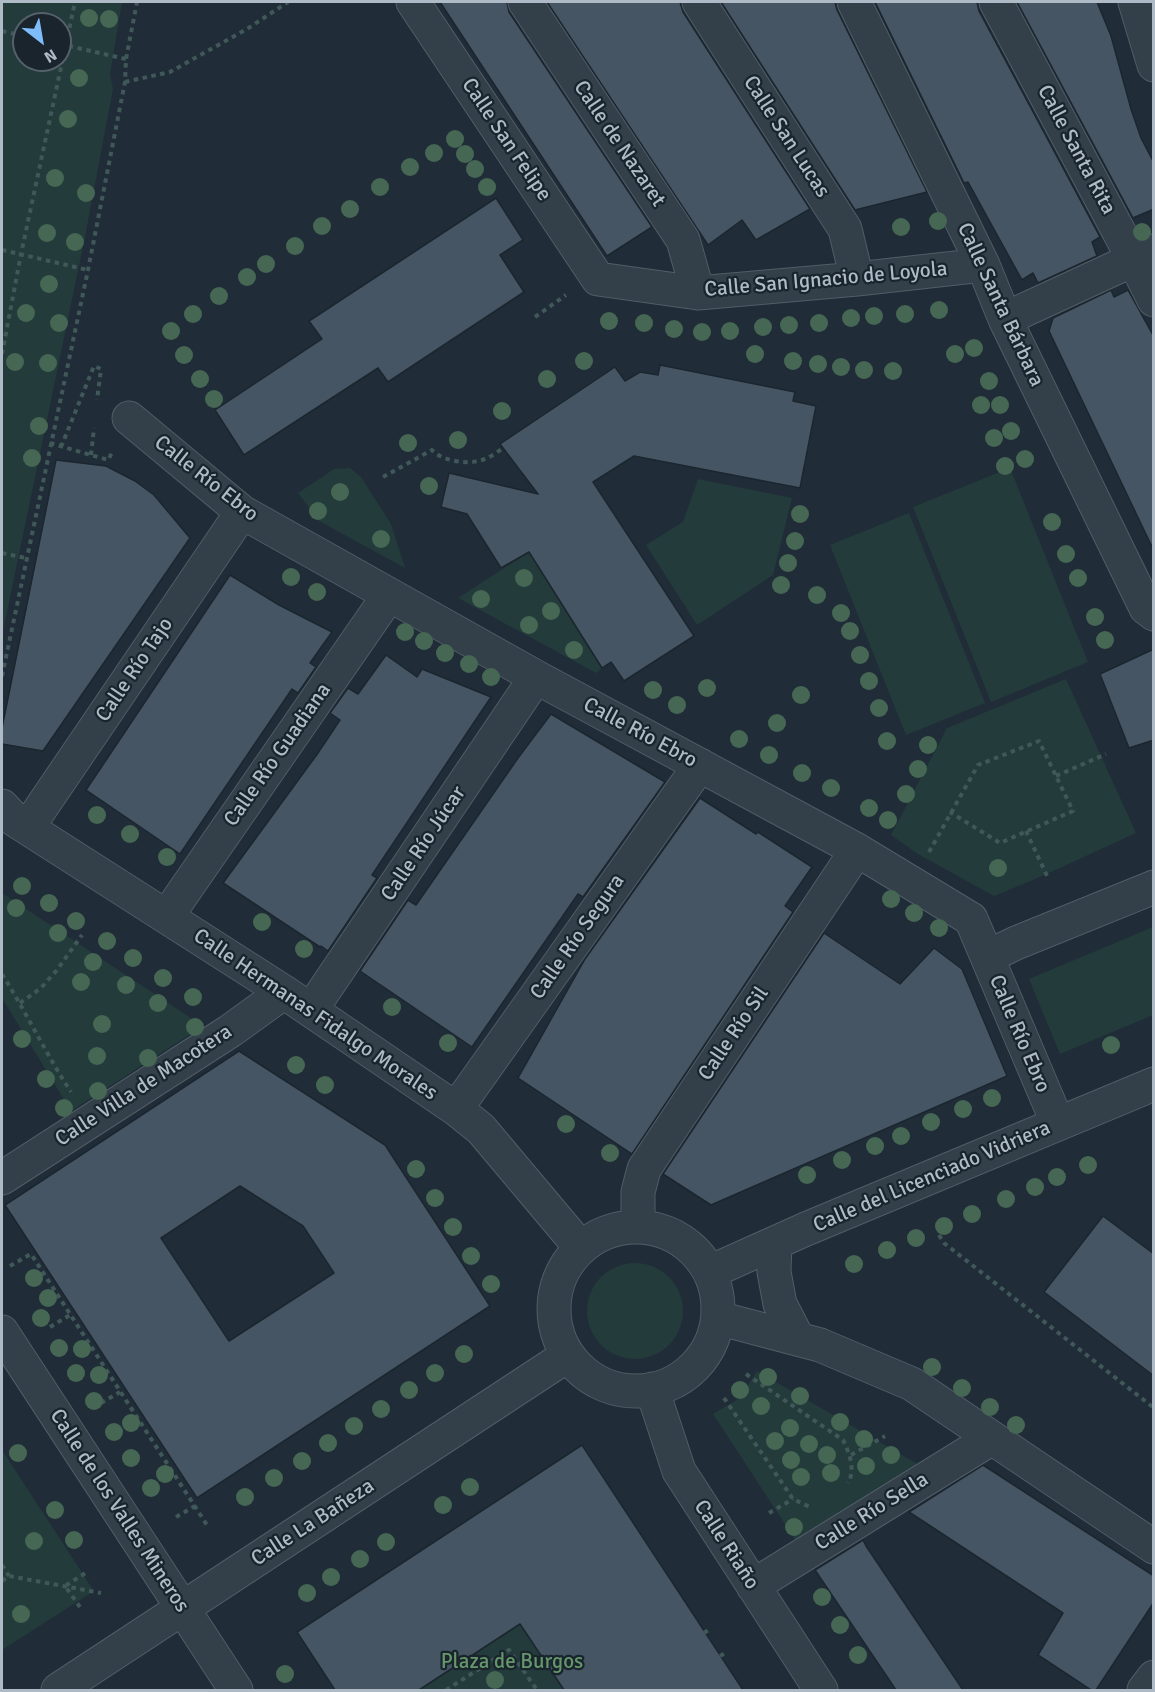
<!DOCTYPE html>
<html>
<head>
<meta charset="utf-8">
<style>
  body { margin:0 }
  #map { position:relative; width:1155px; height:1692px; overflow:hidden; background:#202d38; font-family:Signika,sans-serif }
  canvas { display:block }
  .frame { position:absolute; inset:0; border:3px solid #aebac6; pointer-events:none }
  .north { position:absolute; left:12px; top:12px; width:60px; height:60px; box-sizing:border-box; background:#19242d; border:2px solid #55606a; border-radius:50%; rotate:149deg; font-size:16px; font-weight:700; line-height:24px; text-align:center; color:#aebac6 }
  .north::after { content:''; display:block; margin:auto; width:21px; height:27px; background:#7ebcfa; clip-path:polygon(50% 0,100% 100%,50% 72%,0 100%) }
</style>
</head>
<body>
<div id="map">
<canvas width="1155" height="1692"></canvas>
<div class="frame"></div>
<div class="north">N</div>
</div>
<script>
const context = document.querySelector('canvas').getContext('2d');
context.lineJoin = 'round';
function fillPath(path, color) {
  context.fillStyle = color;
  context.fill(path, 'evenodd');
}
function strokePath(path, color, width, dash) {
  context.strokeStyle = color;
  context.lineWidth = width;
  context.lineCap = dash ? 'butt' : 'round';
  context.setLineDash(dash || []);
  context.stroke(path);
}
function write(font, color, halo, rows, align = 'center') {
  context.font = font + ' Signika,sans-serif';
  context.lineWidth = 4.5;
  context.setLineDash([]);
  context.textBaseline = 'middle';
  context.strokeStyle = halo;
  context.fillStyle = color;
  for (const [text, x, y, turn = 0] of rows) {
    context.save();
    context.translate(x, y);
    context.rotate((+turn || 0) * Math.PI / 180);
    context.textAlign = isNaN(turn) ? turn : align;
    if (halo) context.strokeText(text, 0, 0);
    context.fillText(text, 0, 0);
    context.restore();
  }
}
fillPath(new Path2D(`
  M 2,2 L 122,2 L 110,74 L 113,89 L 85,237 L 2,636 ZM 24,24 L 60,24 L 60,60 L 24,60 Z
  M 350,468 L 361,477 L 391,524 L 405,568 L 319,521 L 298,493 L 334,469 Z
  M 1010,468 L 1088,662 L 991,702 L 913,507 Z
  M 698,479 L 792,498 L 773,575 L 697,625 L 646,545 L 683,522 Z
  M 909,513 L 985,703 L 906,735 L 830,545 Z
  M 529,552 L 602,668 L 596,673 L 458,598 Z
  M 1066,679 L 1136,833 L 1040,877 L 994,896 L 918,854 L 891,835 L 947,728 Z
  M 2,893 L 203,1026 L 71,1111 L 2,998 Z
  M 1153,927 L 1153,1015 L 1060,1054 L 1029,979 Z
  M587 1311a48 48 0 1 1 96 0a48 48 0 1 1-96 0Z
  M 757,1371 L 921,1466 L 796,1541 L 713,1414 L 740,1398 Z
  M 2,1450 L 94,1591 L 2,1650 Z
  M 520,1624 L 564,1690 L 419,1690 Z`), '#233b3b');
const building = new Path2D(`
  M 440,2 L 507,2 L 509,12 L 652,227 L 607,256 Z
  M 547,2 L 680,2 L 683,12 L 810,209 L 756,240 L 742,220 L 708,245 Z
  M 721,2 L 835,2 L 837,10 L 927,192 L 855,210 Z
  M 875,2 L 977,2 L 979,11 L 1100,237 L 1092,242 L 1097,256 L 1038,283 L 1033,273 L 1022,280 L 968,182 L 964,183 Z
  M 1017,2 L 1097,2 L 1111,36 L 1131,109 L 1141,138 L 1154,163 L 1154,209 L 1133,218 Z
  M 496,198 L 523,240 L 500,255 L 524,292 L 388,382 L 378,368 L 244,455 L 215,410 L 322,339 L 309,321 Z
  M 1111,290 L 1114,297 L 1128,290 L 1154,337 L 1154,551 L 1049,331 L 1053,318 Z
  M 660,365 L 795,392 L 793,401 L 816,406 L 800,488 L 634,456 L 593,482 L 694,636 L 624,681 L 611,662 L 602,668 L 529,552 L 501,568 L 467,514 L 441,507 L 449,473 L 538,494 L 500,444 L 615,367 L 625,381 L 640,372 L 658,375 Z
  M 56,460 L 106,466 L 135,481 L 154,495 L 190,538 L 43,751 L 2,744 L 2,728 Z
  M 230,575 L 279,605 L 332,632 L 310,663 L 316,667 L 298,693 L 292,689 L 180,854 L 86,790 Z
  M 1154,649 L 1154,740 L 1129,748 L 1100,674 Z
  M 386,655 L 417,677 L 422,669 L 491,697 L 372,875 L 377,878 L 328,951 L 321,946 L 320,947 L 223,883 L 318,753 L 340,720 L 330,713 L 348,688 L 358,694 Z
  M 551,714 L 665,782 L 583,897 L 578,894 L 472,1047 L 360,971 L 408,900 L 416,905 L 518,758 Z
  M 700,798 L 756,834 L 758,832 L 812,867 L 785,906 L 793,912 L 632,1154 L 518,1078 L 585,959 Z
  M 824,933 L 900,984 L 934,948 L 962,969 L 1007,1076 L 711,1205 L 663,1174 Z
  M 239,1051 L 385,1145 L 490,1306 L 197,1498 L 5,1205 ZM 240,1186 L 303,1226 L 334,1273 L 229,1341 L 161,1238 Z
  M 1103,1216 L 1154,1254 L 1154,1376 L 1044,1292 Z
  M 582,1445 L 743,1690 L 564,1690 L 520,1624 L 419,1690 L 335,1690 L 297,1632 Z
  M 983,1465 L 1154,1576 L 1154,1602 L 1096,1690 L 1091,1690 L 1038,1655 L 1063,1613 L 909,1512 Z
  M 863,1540 L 866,1546 L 963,1690 L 896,1690 L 815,1570 Z`);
fillPath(building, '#465563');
strokePath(building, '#1b262f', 1.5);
const street = new Path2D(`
  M 413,2 L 598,279 L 698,293 L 857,279 L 983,265
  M 525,2 L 683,240 L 698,293
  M 699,2 L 845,229 L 857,279
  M 854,2 L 983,265 L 1005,319 L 1146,608 L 1154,614
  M 996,2 L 1134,260 L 1154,300
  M 1135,2 L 1154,65
  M 1005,319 L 1152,251
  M 129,418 L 242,512 L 536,677 L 857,850 L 971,919 L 1058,1124
  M 2,806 L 15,820 L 284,992 L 456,1109 L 481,1129 L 581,1248
  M 28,827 L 242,512
  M 167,916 L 389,595
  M 987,957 L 1016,943 L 1154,887
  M 311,1010 L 536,677
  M 456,1109 L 700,765
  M 2,1178 L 230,1031 L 284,992
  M 638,1227 L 638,1192 L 644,1169 L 857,850
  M554 1309a82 82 0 1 1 164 0a82 82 0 1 1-164 0Z
  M 775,1243 L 774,1272 L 780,1304 L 798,1339
  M 710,1272 L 806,1229 L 1154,1084
  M 718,1318 L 820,1345 L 912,1384 L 1154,1547
  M 2,1332 L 236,1690
  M 652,1389 L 679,1471 L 821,1690
  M 753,1586 L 992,1438
  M 58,1690 L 568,1355
  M 1144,1690 L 1154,1677`);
strokePath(street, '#515d67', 35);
strokePath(new Path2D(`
  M 2,31 L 24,36
  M 60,44 L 126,59
  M 125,82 L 170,72 L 247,29 L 288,2
  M 2,250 L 88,270
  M 535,317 L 566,295
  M 2,354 L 21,254 L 75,2
  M 50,443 L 108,460 L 113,451
  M 61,447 L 94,366 L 101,369 L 97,400
  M 91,455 L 94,428
  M 383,477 L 432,450 C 442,461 468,465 482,460 C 490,458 497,452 503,448
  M 2,553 L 26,558
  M 2,676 L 88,270 L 125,82 L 126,59 L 137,2
  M 1056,776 L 1106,754
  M 1026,831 L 1048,878
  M 929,852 L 978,765 L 1039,741 L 1073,811 L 1000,843 L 950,812
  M 2,974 C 26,1012 46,1054 71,1092
  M 20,1003 L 41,988 L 57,970 L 82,935
  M 939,1235 L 944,1243 L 1154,1408
  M 10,1266 L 31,1254 L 207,1525
  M 50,1327 L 70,1315
  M 746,1374 L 843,1440 C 849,1452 856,1470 848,1483
  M 724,1398 L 793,1499 L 812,1508
  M 101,1403 L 120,1392
  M 851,1455 L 885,1436
  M 769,1513 L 793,1499
  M 176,1517 L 195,1506
  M 2,1565 L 9,1576
  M 2,1581 L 9,1576 L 101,1593
  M 80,1607 L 65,1586 L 87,1572
  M 704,1633 L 711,1628
  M 720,1656 L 727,1652
  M 446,1690 L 509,1650 L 537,1690`), '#415858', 4, [4.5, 4.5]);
strokePath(street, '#333f49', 33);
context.fillStyle = '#466754';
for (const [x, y] of [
  [89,18],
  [109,19],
  [79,78],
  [68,119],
  [455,139],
  [434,153],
  [465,154],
  [410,167],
  [475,169],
  [55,178],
  [380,187],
  [487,187],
  [86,193],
  [350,209],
  [938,221],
  [322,226],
  [901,227],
  [1142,232],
  [47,233],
  [75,242],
  [295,246],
  [266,264],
  [247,277],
  [49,284],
  [219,296],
  [939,310],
  [26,313],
  [193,314],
  [905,314],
  [874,316],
  [851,318],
  [609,321],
  [59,323],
  [644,323],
  [819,323],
  [789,325],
  [763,327],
  [674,329],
  [171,331],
  [730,331],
  [702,332],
  [974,348],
  [755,354],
  [955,354],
  [184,355],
  [584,361],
  [793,361],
  [15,362],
  [48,363],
  [818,364],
  [841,367],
  [864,370],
  [893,371],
  [200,379],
  [547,379],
  [989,381],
  [214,399],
  [981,405],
  [1000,405],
  [502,411],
  [39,426],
  [1011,431],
  [994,438],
  [458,440],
  [408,443],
  [32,458],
  [1025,459],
  [1005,466],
  [429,486],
  [340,492],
  [318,511],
  [800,514],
  [1052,522],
  [381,539],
  [795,541],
  [1066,554],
  [788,563],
  [291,577],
  [524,578],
  [1078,578],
  [781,585],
  [317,592],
  [817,595],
  [481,599],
  [551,611],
  [841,613],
  [1095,617],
  [529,625],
  [850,631],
  [405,632],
  [1105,640],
  [424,641],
  [574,650],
  [445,653],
  [860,655],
  [469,664],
  [491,677],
  [869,681],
  [707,688],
  [653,690],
  [801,695],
  [677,705],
  [879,708],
  [777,723],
  [739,739],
  [887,741],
  [928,745],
  [769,755],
  [918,769],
  [802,773],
  [831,788],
  [906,794],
  [869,808],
  [97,815],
  [888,820],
  [130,834],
  [167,857],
  [998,868],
  [22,886],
  [891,899],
  [49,903],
  [16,908],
  [914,913],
  [76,921],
  [262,922],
  [939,928],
  [58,933],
  [107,941],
  [304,949],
  [133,958],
  [93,962],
  [163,978],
  [81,982],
  [126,985],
  [193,997],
  [158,1003],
  [392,1007],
  [102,1024],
  [195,1027],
  [22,1039],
  [448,1043],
  [1111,1045],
  [97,1056],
  [148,1058],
  [296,1065],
  [46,1079],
  [325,1085],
  [98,1091],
  [992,1098],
  [64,1108],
  [963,1109],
  [931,1122],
  [566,1124],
  [901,1136],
  [875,1146],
  [610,1153],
  [842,1160],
  [1088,1165],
  [416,1169],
  [807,1175],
  [1057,1177],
  [1035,1187],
  [435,1198],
  [1006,1199],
  [972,1214],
  [944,1226],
  [453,1227],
  [916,1238],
  [887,1250],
  [471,1256],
  [854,1264],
  [34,1278],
  [491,1284],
  [48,1298],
  [41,1318],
  [59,1348],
  [82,1349],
  [464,1354],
  [932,1367],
  [76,1373],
  [435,1373],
  [99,1375],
  [768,1377],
  [962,1388],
  [409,1390],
  [740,1390],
  [800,1396],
  [94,1401],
  [761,1406],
  [990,1407],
  [381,1409],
  [840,1422],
  [131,1423],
  [1016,1425],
  [354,1426],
  [790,1428],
  [114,1432],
  [864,1439],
  [775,1441],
  [328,1443],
  [809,1444],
  [18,1453],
  [827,1455],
  [891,1455],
  [131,1458],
  [791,1460],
  [302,1461],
  [866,1466],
  [831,1473],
  [165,1474],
  [801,1477],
  [274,1478],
  [470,1487],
  [151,1488],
  [245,1497],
  [443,1505],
  [55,1510],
  [794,1527],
  [74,1540],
  [34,1541],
  [386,1542],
  [360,1559],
  [331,1577],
  [307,1593],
  [822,1597],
  [21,1614],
  [840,1625],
  [858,1655],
  [285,1674],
  [495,1680]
]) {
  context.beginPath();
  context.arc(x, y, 9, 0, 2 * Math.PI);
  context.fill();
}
write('21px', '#aebac6', '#19242d', [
  ["Calle San Lucas",786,137,57],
  ["Calle San Felipe",506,140,56],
  ["Calle de Nazaret",619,144,56],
  ["Calle Santa Rita",1076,150,62],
  ["Calle San Ignacio de Loyola",826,280,-5],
  ["Calle Santa Bárbara",1000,305,65],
  ["Calle Río Ebro",206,479,38],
  ["Calle Río Tajo",135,670,-56],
  ["Calle Río Ebro",640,733,28],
  ["Calle Río Guadiana",278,755,-55],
  ["Calle Río Júcar",424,844,-56],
  ["Calle Río Segura",578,937,-55],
  ["Calle Hermanas Fidalgo Morales",315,1015,34],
  ["Calle Río Sil",734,1034,-56],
  ["Calle Río Ebro",1019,1034,67],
  ["Calle Villa de Macotera",144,1086,-33],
  ["Calle del Licenciado Vidriera",932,1177,-23],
  ["Calle de los Valles Mineros",119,1511,57],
  ["Calle Río Sella",872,1512,-32],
  ["Calle La Bañeza",313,1523,-33],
  ["Calle Riaño",726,1545,57]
]);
write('21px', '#65976b', '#19242d', [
  ["Plaza de Burgos",512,1662]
]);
</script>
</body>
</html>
